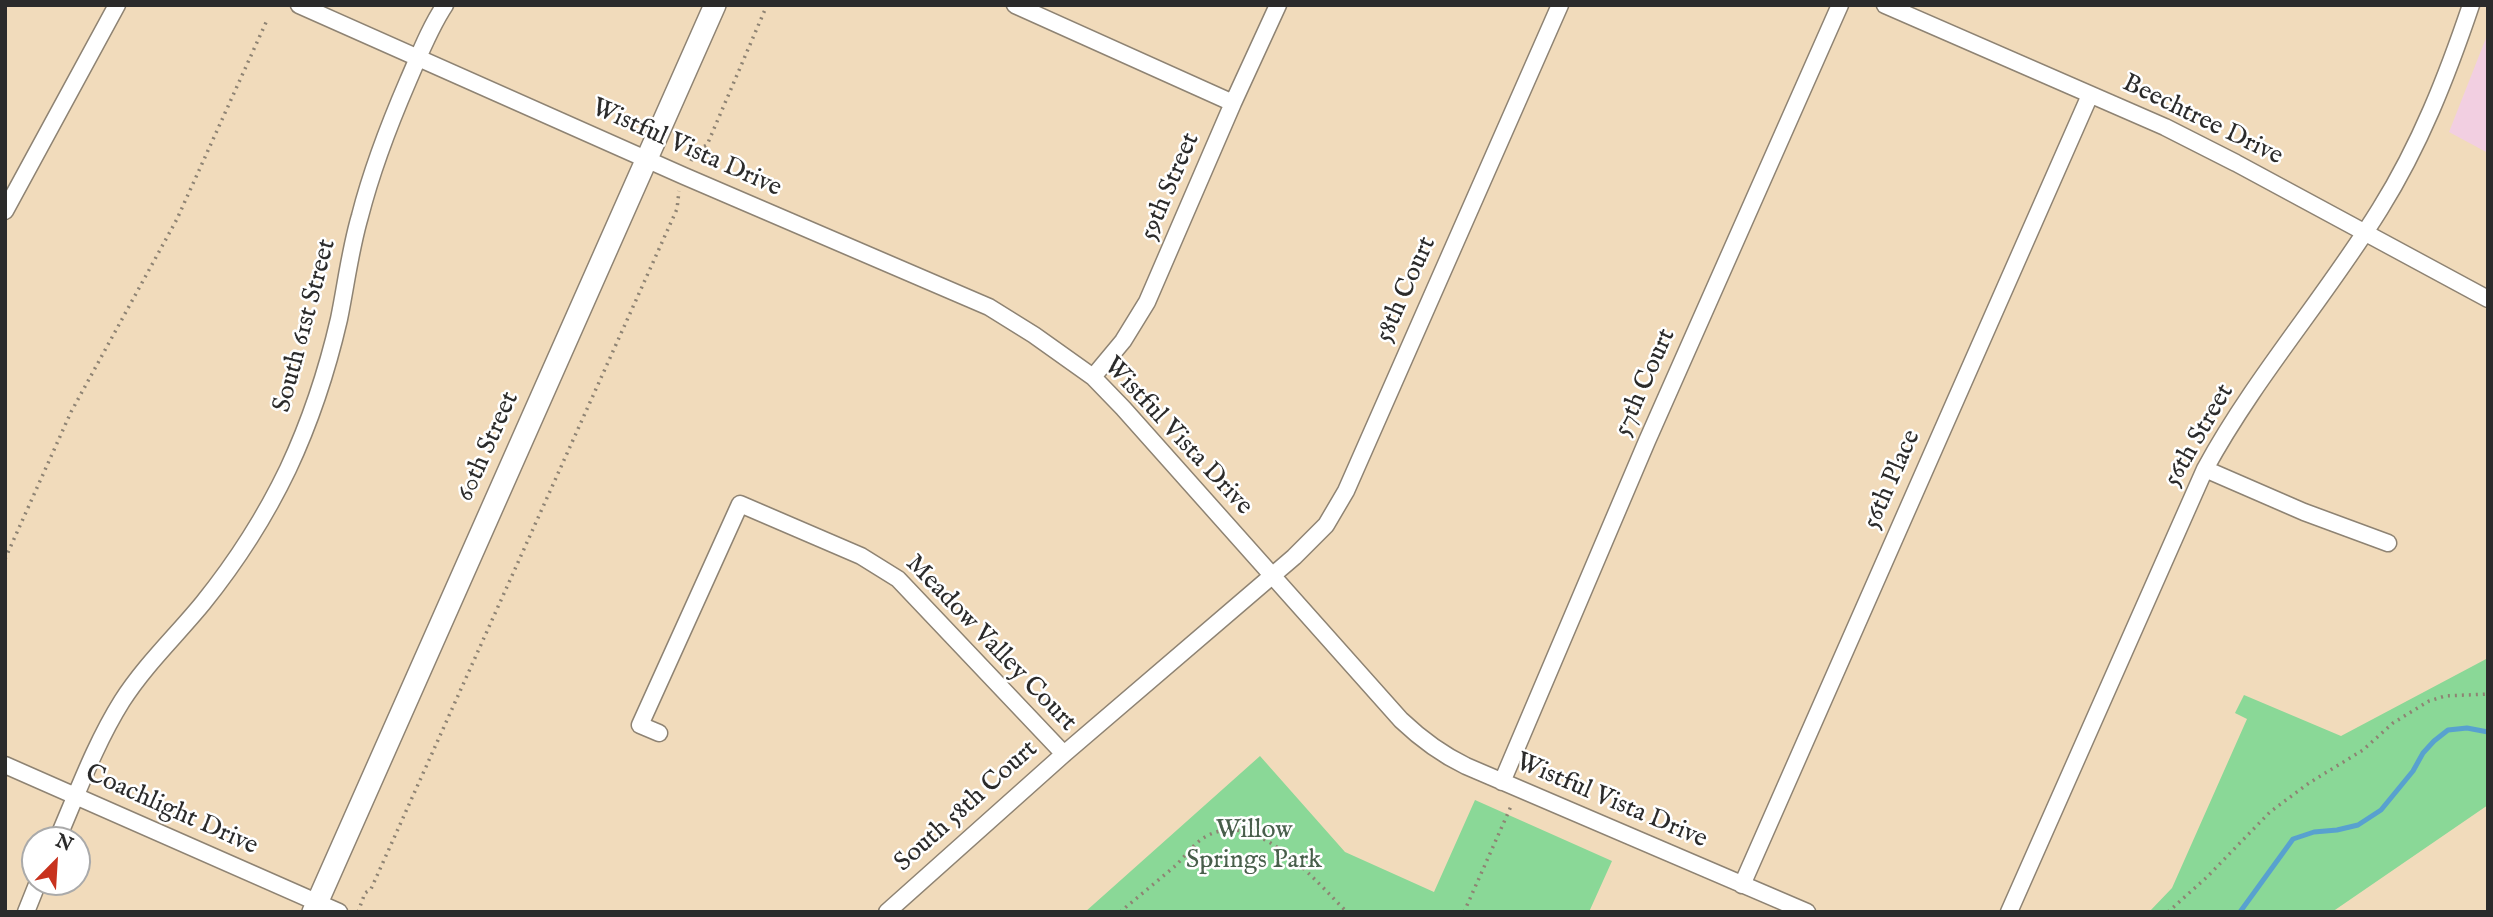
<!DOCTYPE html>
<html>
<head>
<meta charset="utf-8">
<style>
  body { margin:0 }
  #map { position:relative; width:2493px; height:917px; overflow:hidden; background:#f1dbbb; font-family:"IM FELL English",serif }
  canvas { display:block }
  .frame { position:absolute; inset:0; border:7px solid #2b2b2b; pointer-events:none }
  .north { position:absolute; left:21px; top:826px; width:70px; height:70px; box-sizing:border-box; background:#fff; border:2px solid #aaa; border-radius:50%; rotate:24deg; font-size:19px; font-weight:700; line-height:28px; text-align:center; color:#2b2b2b }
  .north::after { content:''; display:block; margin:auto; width:24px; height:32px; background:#c8321e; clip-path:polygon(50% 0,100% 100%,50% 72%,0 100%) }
</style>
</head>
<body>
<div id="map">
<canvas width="2493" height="917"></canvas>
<div class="frame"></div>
<div class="north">N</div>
</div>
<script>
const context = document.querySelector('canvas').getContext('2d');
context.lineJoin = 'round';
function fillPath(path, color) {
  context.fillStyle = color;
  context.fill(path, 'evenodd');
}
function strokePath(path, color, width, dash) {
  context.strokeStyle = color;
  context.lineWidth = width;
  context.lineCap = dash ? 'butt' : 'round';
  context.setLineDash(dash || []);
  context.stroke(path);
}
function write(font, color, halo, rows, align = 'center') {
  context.font = font + ' "IM FELL English",serif';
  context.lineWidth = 5;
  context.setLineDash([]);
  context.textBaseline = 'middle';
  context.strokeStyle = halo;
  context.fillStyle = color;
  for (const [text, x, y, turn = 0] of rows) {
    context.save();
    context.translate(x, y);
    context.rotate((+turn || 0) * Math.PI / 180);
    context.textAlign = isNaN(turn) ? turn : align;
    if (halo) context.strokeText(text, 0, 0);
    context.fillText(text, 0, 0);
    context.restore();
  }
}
fillPath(new Path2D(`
  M 2488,33 L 2488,153 L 2449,132 Z`), '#f2cfe1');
fillPath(new Path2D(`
  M 2488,658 L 2488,805 L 2332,912 L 2149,912 L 2172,888 L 2247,719 L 2235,713 L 2244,695 L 2341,736 Z
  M 1260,756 L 1345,852 L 1434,892 L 1475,800 L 1612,861 L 1589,912 L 1085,912 Z`), '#8ad897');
strokePath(new Path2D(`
  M 2240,912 L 2293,839 L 2314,832 L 2337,830 L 2358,825 L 2381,810 L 2413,771 L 2423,753 L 2434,741 L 2448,730 L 2467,728 L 2488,732`), '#58a1cf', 5);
const street = new Path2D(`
  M 299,5 L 684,176 L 989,307 L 1034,335 L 1093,377 L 1123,408 L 1401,720 C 1421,739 1441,754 1466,766 L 1807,912
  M 1015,5 L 1233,103
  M 1885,5 L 2165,127 L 2236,163 L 2488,299
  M 5,211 L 117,5
  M 1093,377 L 1123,341 L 1147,302 L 1233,103 L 1278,5
  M 2205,469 L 2304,512 L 2388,543
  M 659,733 L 640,725 L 740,504 L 861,556 L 898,579 L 1064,754
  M 5,765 L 339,912
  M 1502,782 L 1647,441 L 1840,5
  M 57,840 C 77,794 95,744 122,701 C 145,665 176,636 203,603 C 236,562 265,517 288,469 C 310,422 327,371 339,319 C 346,285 350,250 360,216 C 372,169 389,125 408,81 C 419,56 429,29 445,5
  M 1742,885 L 2090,95
  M 26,912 L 38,882
  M 887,912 L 1064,754 L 1294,557 L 1326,525 L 1346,491 L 1560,5
  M 2009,912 L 2205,469 C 2255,377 2325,298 2380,209 C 2420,145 2447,76 2471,5`);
const secondary = new Path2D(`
  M 313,912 L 715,5`);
strokePath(street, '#8e8373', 19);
strokePath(secondary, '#8e8373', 24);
strokePath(new Path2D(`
  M 691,161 L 696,150 L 707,145 L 767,5
  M 5,559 L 71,412 L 177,219 L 268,18
  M 358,912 L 365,893 L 371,889 L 677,209 L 679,191
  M 1120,912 C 1138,897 1156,882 1174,867 C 1184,858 1193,844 1205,837 C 1256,807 1314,880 1347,912
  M 1464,912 L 1512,804
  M 2168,912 L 2207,877 L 2270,812 L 2309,783 L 2363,750 L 2393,723 L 2429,701 L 2445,696 L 2488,694`), '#8e8373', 3.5, [2, 5]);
strokePath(street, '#fff', 16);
strokePath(secondary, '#fff', 21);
write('26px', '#2b2b2b', '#fff', [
  ["Beechtree Drive",2202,121,26],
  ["Wistful Vista Drive",686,149,24],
  ["59th Street",1171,187,-67],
  ["58th Court",1407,290,-66],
  ["South 61st Street",306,326,-75],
  ["57th Court",1646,383,-66],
  ["56th Street",2200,436,-60],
  ["Wistful Vista Drive",1177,437,47],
  ["60th Street",489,447,-66],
  ["56th Place",1893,480,-66],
  ["Meadow Valley Court",990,644,46],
  ["Wistful Vista Drive",1611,802,23],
  ["South 58th Court",967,807,-42],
  ["Coachlight Drive",171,811,24]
]);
write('26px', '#485f4b', '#fff', [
  ["Willow",1254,832],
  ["Springs Park",1254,862]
]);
</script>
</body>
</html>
